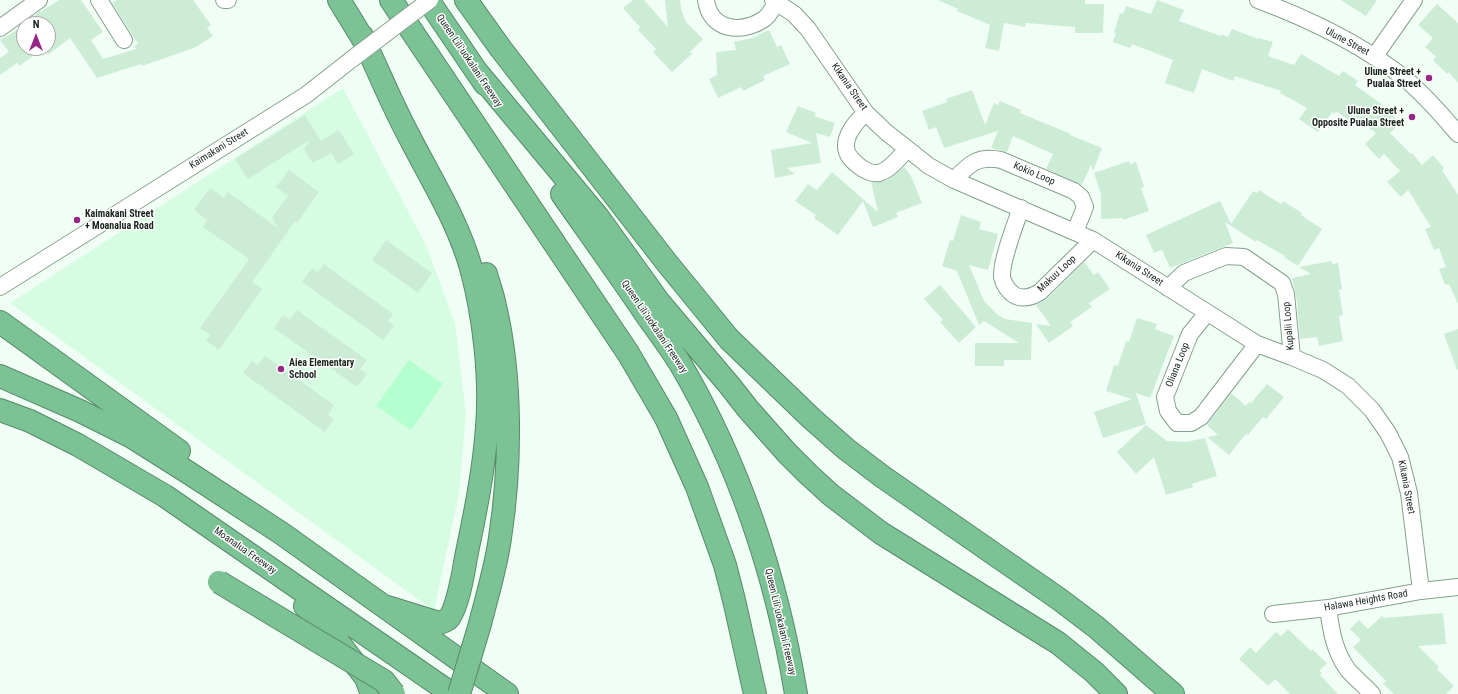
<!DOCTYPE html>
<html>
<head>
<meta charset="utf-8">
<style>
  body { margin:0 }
  #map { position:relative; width:1458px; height:694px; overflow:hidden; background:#f1fef5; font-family:"Roboto Condensed",sans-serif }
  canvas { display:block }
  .north { position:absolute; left:16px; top:16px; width:40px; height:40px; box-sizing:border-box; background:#fff; border:1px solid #a3a7a4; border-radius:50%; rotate:0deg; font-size:11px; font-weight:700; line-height:16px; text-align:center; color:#18231c }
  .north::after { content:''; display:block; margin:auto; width:14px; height:18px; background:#972786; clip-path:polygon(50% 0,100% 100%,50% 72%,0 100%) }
</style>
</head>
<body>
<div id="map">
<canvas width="1458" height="694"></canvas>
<div class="north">N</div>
</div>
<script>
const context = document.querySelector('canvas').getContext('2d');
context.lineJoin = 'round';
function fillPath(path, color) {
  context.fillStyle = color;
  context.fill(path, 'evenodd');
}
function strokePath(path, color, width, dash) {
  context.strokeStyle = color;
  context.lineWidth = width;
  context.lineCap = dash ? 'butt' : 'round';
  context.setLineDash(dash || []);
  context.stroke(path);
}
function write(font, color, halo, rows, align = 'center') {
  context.font = font + ' "Roboto Condensed",sans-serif';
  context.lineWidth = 3;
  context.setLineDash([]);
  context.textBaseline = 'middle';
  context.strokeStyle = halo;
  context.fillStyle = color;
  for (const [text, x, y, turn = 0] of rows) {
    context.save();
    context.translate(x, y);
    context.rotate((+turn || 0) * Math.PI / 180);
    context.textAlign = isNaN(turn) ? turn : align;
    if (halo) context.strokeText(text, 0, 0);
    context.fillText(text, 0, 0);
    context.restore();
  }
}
fillPath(new Path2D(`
  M 343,88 L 426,245 L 455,323 L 466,414 L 459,493 L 434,611 L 10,303 Z`), '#d6fde2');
fillPath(new Path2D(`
  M 409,360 L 443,384 L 411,430 L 376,406 Z`), '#b5ffce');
fillPath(new Path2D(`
  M 59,0 L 81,0 L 103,32 L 91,40 L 103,59 L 136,49 L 135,45 L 138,44 L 112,3 L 117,0 L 193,0 L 211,25 L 207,28 L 213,36 L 194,48 L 142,66 L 141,64 L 97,78 L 70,38 L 48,55 L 48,24 L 24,24 L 24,48 L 45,48 L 19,66 L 17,63 L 0,75 L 0,58 L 9,52 L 0,40 L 14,32 L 40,11 L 41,12 Z
  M 633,0 L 644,0 L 668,27 L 665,0 L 680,0 L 681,9 L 686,22 L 703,39 L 689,53 L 693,53 L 672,72 L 653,52 L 656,49 L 638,30 L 640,27 L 623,8 Z
  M 938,0 L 1085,0 L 1085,4 L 1104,4 L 1103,33 L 1075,33 L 1075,27 L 1026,23 L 1025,27 L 1004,23 L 999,51 L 985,48 L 990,25 L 957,11 L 958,9 Z
  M 1157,0 L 1184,10 L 1179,21 L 1221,36 L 1221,34 L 1228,37 L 1232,29 L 1258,39 L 1259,38 L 1273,42 L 1268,56 L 1294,65 L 1301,54 L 1339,76 L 1343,71 L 1358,81 L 1355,85 L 1380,103 L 1400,123 L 1390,133 L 1411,154 L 1412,153 L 1422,165 L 1433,155 L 1444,168 L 1442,170 L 1458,195 L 1458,304 L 1449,284 L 1445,285 L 1439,269 L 1446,267 L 1439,248 L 1434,250 L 1425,229 L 1431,227 L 1408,190 L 1401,197 L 1387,182 L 1400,171 L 1384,154 L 1379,159 L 1365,144 L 1376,133 L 1354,117 L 1350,121 L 1336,111 L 1334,114 L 1332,112 L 1318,132 L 1299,119 L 1307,108 L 1280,93 L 1281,91 L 1235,76 L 1233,81 L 1202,69 L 1194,93 L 1165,83 L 1173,60 L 1132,44 L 1130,48 L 1113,42 L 1116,33 L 1114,33 L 1120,13 L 1123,14 L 1126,6 L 1151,14 Z
  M 1341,0 L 1377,0 L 1366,16 Z
  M 1437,4 L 1458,23 L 1458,83 L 1449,72 L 1447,74 L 1433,60 L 1436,57 L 1425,47 L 1433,38 L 1418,25 Z
  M 769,30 L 777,47 L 781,45 L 790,64 L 763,76 L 765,80 L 743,91 L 741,87 L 718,98 L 709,79 L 717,75 L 716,52 L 736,50 L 734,42 L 752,38 Z
  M 972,90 L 985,125 L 994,103 L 998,105 L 1000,101 L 1021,110 L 1020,113 L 1071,134 L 1070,135 L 1102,148 L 1093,171 L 1091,165 L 1082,185 L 1046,169 L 1053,154 L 1013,136 L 1007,152 L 991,148 L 998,131 L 944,148 L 936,127 L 929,130 L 922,111 L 947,102 L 946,99 Z
  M 798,106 L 816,113 L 814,116 L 835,123 L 830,137 L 816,133 L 821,163 L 787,168 L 795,174 L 775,178 L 771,150 L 812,143 L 786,132 Z
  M 305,115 L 321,141 L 339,130 L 354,154 L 338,164 L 331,153 L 313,163 L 304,149 L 310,140 L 248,179 L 235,159 Z
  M 1129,161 L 1130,164 L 1136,162 L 1144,187 L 1141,188 L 1149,211 L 1123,220 L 1123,218 L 1101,219 L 1101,194 L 1094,173 Z
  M 904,167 L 911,176 L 922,203 L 896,213 L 898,217 L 873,227 L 863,201 L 838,235 L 814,218 L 816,215 L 795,201 L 808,184 L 817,190 L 832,172 L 878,212 L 871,182 L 880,182 L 887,180 Z
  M 289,170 L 319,192 L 297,223 L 295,221 L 252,282 L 262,289 L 219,350 L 206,341 L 210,335 L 200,328 L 249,259 L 203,227 L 207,220 L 194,210 L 210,188 L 224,198 L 228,192 L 278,228 L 272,218 L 288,196 L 276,187 Z
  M 1259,190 L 1281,204 L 1283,201 L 1302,213 L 1301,215 L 1322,229 L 1298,266 L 1284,257 L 1285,256 L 1257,240 L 1256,242 L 1225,222 L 1233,243 L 1170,268 L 1162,250 L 1154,253 L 1146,235 L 1220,201 L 1231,224 L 1253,191 L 1257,193 Z
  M 961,215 L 981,222 L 979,229 L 998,234 L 988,270 L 969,265 L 984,301 L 998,315 L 1005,319 L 1032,323 L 1031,360 L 1004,360 L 1004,366 L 975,366 L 975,343 L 1019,343 L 984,321 L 979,325 L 957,271 L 942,266 L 950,240 L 953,241 Z
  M 386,240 L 432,273 L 418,293 L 372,260 Z
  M 1332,261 L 1332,264 L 1338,263 L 1342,289 L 1339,290 L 1343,315 L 1339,316 L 1343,341 L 1319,346 L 1317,337 L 1300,339 L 1297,301 L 1292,278 L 1311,274 L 1299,267 Z
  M 1084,262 L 1094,275 L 1098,272 L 1110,289 L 1089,303 L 1092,307 L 1070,322 L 1073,326 L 1049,343 L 1036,324 L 1051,326 L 1036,305 L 1047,299 Z
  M 324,264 L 393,314 L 388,321 L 394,326 L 383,340 L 302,282 L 312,268 L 318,272 Z
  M 940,285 L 976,327 L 959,343 L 940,322 L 943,320 L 924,299 Z
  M 297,310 L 367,360 L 360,369 L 367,374 L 357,387 L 274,328 L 283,315 L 290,319 Z
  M 1137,318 L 1157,324 L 1155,329 L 1174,336 L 1150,398 L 1136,393 L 1146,424 L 1103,438 L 1094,412 L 1132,399 L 1106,391 L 1114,365 L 1118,366 L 1126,341 L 1129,342 Z
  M 1458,329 L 1458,369 L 1457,370 L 1444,334 Z
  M 265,356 L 334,405 L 328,415 L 334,419 L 325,432 L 243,373 L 252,361 L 258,365 Z
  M 1267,384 L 1284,397 L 1266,419 L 1263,417 L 1248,435 L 1246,434 L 1229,455 L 1207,437 L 1218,435 L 1207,425 L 1231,393 L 1246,406 L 1249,402 L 1251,403 Z
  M 1146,425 L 1167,441 L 1186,442 L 1205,438 L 1217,476 L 1192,484 L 1193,487 L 1166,495 L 1154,457 L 1136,474 L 1117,452 Z
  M 1443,613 L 1446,644 L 1418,646 L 1439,667 L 1437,669 L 1454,686 L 1446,694 L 1394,694 L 1383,684 L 1386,681 L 1353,647 L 1361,640 L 1350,629 L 1359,620 L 1368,629 L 1382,616 L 1384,618 Z
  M 1288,629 L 1311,651 L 1312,649 L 1327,663 L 1319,671 L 1322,673 L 1320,675 L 1338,694 L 1290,694 L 1275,679 L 1268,686 L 1239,659 L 1250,647 L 1256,653 L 1276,632 L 1281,636 Z`), '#cdecd6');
const minor = new Path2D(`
  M 99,0 L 124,40
  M 224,0 L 228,0
  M 706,0 C 710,31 742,34 764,19 C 769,16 773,7 777,2
  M 773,0 L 794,14 L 808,29 L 866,113 L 886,132 L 929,166 L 954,180 L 1093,240 L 1257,344 L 1292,357 L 1323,370 L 1348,386 L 1372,410 L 1388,433 L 1400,457 L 1409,493 L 1421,591
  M 1258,0 C 1309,19 1366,47 1408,81 C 1426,97 1443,116 1458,134
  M 0,28 L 39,0
  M 1374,57 L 1414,0
  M 866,113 C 856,121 842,138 847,152 C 849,158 854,162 859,166 C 864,170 872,174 879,173 C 890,170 900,157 907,149
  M 954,180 C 969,164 978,155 1001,160 L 1074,191 L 1081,197 L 1085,207 L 1075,232
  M 1021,208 C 1015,225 1001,261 1002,277 C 1003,283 1008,291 1014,295 C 1023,300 1032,297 1040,292 L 1093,240
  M 0,287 L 306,95 L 352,59
  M 1168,288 L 1184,273 L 1226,256 L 1244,257 L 1282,283 L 1286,294 L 1292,357
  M 1207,313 L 1190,334 L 1165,397 L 1168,411 L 1177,423 L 1191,423 L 1201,417 L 1257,344
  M 1328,608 C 1331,630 1334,651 1348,670 C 1355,678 1365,686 1372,694
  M 1273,614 L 1328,608 L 1421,591 L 1458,587`);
const highway = new Path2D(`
  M 339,0 L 369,49
  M 391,0 L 628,353 L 666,418 L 697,487 L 725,565 L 734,600 L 755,694
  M 428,0 L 485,84
  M 466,0 L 501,49 L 667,263 L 729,339 L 811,418 L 846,449 L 883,477 L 1059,599 L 1096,627 L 1173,694
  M 362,36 C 378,70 392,105 410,138 C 432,181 458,222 471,268 C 484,316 491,377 487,427 C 484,470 475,514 466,557 C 464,570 457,610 448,619 C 445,621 443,622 439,623 L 384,606
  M 477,72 L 598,217 L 659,302 L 730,386 L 748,409 L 787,453 L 808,474 L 831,495 L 881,533 L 1058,643 L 1094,672 L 1116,694
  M 562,194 C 590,234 618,273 645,313 C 657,330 670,347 681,365 C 740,466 777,579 796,694
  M 0,322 L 179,451
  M 0,376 L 80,411 L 132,437 L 189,473 L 281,533 L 507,694
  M 0,410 L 30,421 L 78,445 L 165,496 L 452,694
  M 305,606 L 323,622 L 366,678 L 372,694
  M 480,624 C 487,596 496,567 500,538 C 511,466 512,378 495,306 C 493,295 489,285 486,274`);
strokePath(minor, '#84a18d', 18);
strokePath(highway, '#588a6a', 24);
strokePath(minor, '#fff', 16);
strokePath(highway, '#7bc294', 22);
const minorBridge = new Path2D(`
  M 352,59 L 430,0`);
const highwayBridge = new Path2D(`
  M 219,582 L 384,681 L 394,694
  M 459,694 L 480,624`);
strokePath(minorBridge, '#84a18d', 18, []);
strokePath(highwayBridge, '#588a6a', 24, []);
strokePath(minorBridge, '#fff', 16);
strokePath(highwayBridge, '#7bc294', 22);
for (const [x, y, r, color] of [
  [1429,78,4,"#972786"],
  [1412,117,4,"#972786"],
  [77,220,4,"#972786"],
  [281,369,4,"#972786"]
]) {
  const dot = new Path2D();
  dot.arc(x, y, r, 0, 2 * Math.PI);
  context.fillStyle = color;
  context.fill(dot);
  strokePath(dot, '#fff', 1.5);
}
write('10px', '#18231c', '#fff', [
  ["Ulune Street",1347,42,28],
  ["Queen Liliʻuokalani Freeway",469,61,56],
  ["Kikania Street",849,87,55],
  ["Kaimakani Street",219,149,-32],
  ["Kokio Loop",1034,174,23],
  ["Kikania Street",1139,269,33],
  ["Makuu Loop",1057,274,-43],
  ["Kupalii Loop",1289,326,-95],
  ["Queen Liliʻuokalani Freeway",654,327,56],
  ["Oliana Loop",1178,365,-68],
  ["Kikania Street",1406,487,79],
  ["Moanalua Freeway",245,551,35],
  ["Halawa Heights Road",1366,601,-10],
  ["Queen Liliʻuokalani Freeway",780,622,77]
]);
write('bold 10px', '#18231c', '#fff', [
  ["Ulune Street +",1421,72],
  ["Pualaa Street",1421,84],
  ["Ulune Street +",1404,111],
  ["Opposite Pualaa Street",1404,123],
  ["Kaimakani Street",85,214,"left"],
  ["+ Moanalua Road",85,226,"left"],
  ["Aiea Elementary",289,363,"left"],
  ["School",289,375,"left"]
], 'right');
</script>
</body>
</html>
